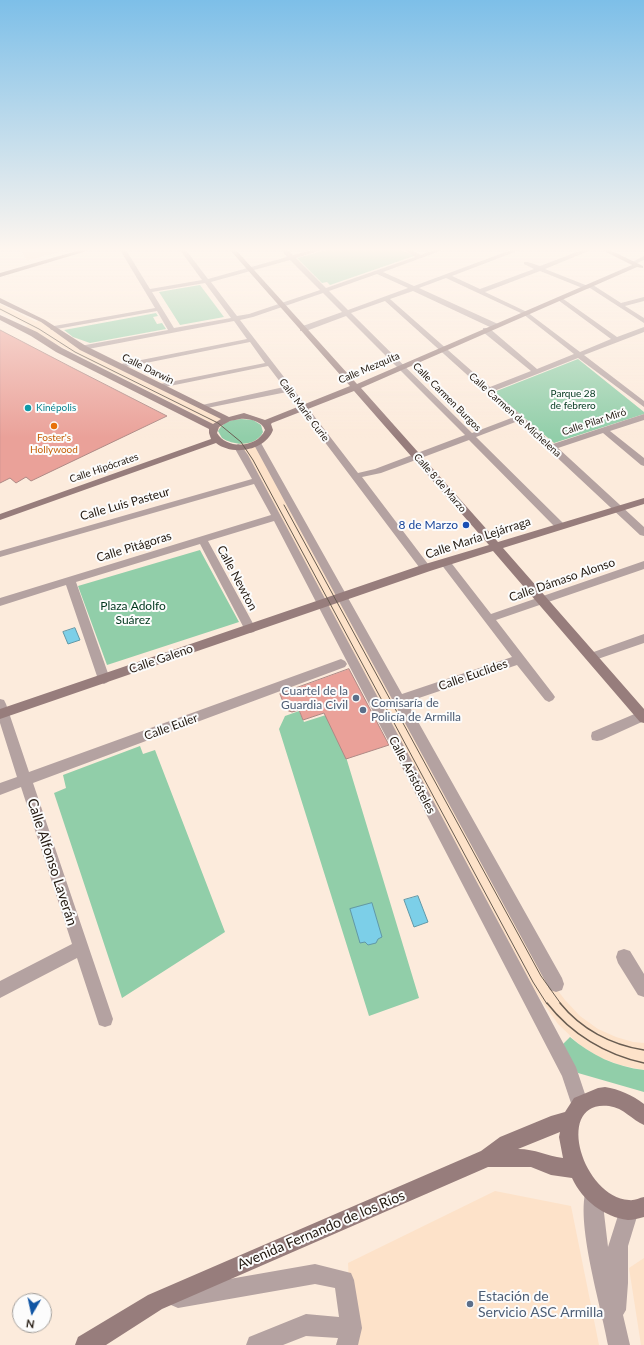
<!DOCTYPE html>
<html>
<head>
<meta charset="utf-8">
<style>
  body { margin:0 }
  #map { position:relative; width:644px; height:1345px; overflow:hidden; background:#fcebdc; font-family:Lato,sans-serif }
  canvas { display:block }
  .north { position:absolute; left:12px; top:1293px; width:40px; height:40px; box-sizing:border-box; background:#fcfcfc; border:1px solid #a5a19d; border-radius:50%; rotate:189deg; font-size:11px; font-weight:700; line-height:16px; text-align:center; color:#22180f }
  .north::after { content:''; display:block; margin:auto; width:14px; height:18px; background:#1055a4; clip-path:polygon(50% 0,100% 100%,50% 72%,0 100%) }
</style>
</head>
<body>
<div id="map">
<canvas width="644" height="1345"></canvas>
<div class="north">N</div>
</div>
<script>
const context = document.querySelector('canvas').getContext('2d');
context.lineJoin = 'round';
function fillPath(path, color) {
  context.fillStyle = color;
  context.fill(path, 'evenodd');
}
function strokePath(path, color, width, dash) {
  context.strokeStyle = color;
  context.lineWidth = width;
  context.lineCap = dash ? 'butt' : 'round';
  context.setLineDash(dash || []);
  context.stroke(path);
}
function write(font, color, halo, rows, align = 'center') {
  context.font = font + ' Lato,sans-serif';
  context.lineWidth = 4;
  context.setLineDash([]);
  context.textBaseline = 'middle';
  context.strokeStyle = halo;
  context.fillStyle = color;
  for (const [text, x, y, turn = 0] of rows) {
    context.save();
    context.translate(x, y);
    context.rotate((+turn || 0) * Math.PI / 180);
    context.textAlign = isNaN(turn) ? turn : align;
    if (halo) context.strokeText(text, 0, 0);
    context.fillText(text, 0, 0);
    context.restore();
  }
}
fillPath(new Path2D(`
  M 21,250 L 65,250 L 27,261 Z
  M 0,304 L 36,322 L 39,320 L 69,341 L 229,421 L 253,441 L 549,979 L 565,1000 L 580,1016 L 598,1029 L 616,1037 L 633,1042 L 644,1043 L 644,1070 L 620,1065 L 599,1057 L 580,1045 L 558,1024 L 536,993 L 245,452 L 235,439 L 208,421 L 60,346 L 25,326 L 28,325 L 0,311 Z
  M 495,1191 L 571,1206 L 599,1345 L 352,1345 L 348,1263 Z
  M 644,1258 L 644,1345 L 641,1345 L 629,1268 Z`), '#fde2c9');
fillPath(new Path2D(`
  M 327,250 L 401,250 L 414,256 L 330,285 L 327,282 L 322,283 L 297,258 Z
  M 200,285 L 224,317 L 180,325 L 159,292 Z
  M 156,313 L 158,316 L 153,317 L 157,324 L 162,323 L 166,329 L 90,343 L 73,337 L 64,330 Z
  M 578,359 L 644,412 L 644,414 L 554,443 L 494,392 Z
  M 241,419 L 253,420 L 261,425 L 263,432 C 256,447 234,446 222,438 L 218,431 C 223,422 231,420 241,419 Z
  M 200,550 L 239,622 L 107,665 L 78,586 Z
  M 299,711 L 304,722 L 326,715 L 346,757 L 419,998 L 369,1016 L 279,729 L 285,716 Z
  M 140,746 L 143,754 L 155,750 L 225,932 L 122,998 L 54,793 L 66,788 L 63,775 Z
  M 570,1037 C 591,1055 616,1067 644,1070 L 644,1092 L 578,1073 L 561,1046 Z`), '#91cea9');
const water = new Path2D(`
  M 75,628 L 80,640 L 68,644 L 63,632 Z
  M 418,896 L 428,922 L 414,927 L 404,900 Z
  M 372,903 L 382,937 L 378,939 L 376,943 L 368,945 L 365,942 L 360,943 L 350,909 Z`);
fillPath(water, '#7ccfe8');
strokePath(water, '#6198a7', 1);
const building = new Path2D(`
  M 0,330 L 71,367 L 167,416 L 31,481 L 26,477 L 16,483 L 10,478 L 0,483 Z
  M 349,669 L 389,745 L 346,759 L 324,713 L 303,720 L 299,710 L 292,712 L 286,710 L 280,694 Z`);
fillPath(building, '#eaa199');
strokePath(building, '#ae8985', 1);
fillPath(new Path2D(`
  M 120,250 L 126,250 L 150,289 L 202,280 L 180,250 L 186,250 L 208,279 L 287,257 L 281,250 L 288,250 L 293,255 L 312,250 L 322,250 L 296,258 L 326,288 L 415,257 L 404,250 L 412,250 L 421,255 L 434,250 L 443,250 L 383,272 L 414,286 L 511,250 L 520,250 L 452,276 L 480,289 L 534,269 L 524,264 L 524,262 L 528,262 L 540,266 L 582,250 L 591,250 L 545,269 L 588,286 L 593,285 L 621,303 L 644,297 L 644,301 L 625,306 L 644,318 L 644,323 L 590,288 L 585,289 L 540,271 L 485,292 L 527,312 L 580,352 L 611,339 L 558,300 L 558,298 L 562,298 L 617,337 L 644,327 L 644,332 L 584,355 L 644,401 L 644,407 L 578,358 L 494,391 L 553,444 L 644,414 L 644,420 L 610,431 L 644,458 L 644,466 L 641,465 L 603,433 L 558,448 L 644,527 L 644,536 L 640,535 L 518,421 L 476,437 L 564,524 L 565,526 L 564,528 L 556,528 L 469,440 L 381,473 L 362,477 L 431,568 L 430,571 L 422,571 L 287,392 L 202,409 L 198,407 L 202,405 L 284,387 L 268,366 L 160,388 L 156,386 L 160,384 L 265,363 L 250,342 L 121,368 L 117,366 L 121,364 L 247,339 L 234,321 L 83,350 L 79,348 L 80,346 L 168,330 L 157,311 L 51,330 L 50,328 L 54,326 L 155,308 ZM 290,260 L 320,290 L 249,314 L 237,316 L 211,282 ZM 377,274 L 408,288 L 348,310 L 329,291 ZM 446,278 L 523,314 L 574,354 L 537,369 L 489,328 L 483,328 L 483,332 L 531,371 L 490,387 L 390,299 L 413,291 L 492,328 L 498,328 L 498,324 L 419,288 ZM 205,283 L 231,318 L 174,328 L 152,292 ZM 323,293 L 342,312 L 300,327 L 300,331 L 306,331 L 346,316 L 465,435 L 375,469 L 358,473 L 240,320 L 253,317 ZM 385,301 L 514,417 L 472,433 L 351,313 Z
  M 644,256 L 644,260 L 633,265 L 630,263 Z
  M 257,440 L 261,443 L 402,694 L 512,657 L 441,564 L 440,562 L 441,560 L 449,560 L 491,614 L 644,561 L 644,569 L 496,620 L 553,694 L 555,697 L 553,700 L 549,702 L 545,700 L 517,665 L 407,702 L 562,978 L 564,984 L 562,990 L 556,992 L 550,990 L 253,443 Z
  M 238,444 L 241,445 L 248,455 L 576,1067 L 589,1106 L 586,1112 L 580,1115 L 574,1112 L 562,1076 L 274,521 L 208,541 L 256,629 L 254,632 L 250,633 L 246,632 L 200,544 L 76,582 L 110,679 L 108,682 L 104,684 L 100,682 L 98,679 L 66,585 L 0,606 L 0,598 L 271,515 L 254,484 L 0,557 L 0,551 L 252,479 L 234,447 Z
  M 644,634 L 644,643 L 592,661 L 588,660 L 586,657 L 588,654 Z
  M 341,659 L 345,661 L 347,664 L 345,667 L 33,783 L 113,1019 L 111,1025 L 105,1027 L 99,1025 L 77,958 L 0,998 L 0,981 L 72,944 L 21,787 L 0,795 L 0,783 L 17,777 L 0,723 L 0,699 L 4,700 L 6,704 L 29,772 Z
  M 644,710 L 644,721 L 602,740 L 597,741 L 592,740 L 591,736 L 592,732 Z
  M 624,949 L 630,951 L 644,974 L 644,997 L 638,995 L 618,963 L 616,957 L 618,951 Z
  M 594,1184 L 601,1187 L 604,1194 L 604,1213 L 608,1247 L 622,1203 L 629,1200 L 636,1203 L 639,1210 L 628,1246 L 628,1283 L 626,1310 L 623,1315 L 630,1345 L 608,1345 C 602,1309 574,1219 587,1187 Z
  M 315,1264 L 351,1273 L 354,1280 L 362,1328 L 358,1345 L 336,1345 L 338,1338 L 306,1336 L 283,1345 L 246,1345 L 249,1337 L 306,1314 L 339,1317 L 335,1288 L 315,1284 L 178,1308 L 171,1305 L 168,1298 L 171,1291 L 178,1288 Z`), '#b4a2a1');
fillPath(new Path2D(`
  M 230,250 L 236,250 L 357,384 L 632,265 L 602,250 L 610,250 L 643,266 L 643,268 L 637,267 L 361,388 L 498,542 L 644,498 L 644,504 L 503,548 L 644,709 L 644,723 L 640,722 L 493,551 L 430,571 L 0,719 L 0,709 L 422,565 L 489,545 L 354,391 L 272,423 L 271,424 L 273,430 C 265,451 232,456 216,443 L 0,520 L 0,514 L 211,439 L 209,433 L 209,429 L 56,352 L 31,336 L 0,320 L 0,315 L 37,332 L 62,348 L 213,424 L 221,419 L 80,350 L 41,322 L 0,303 L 0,298 L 45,320 L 86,346 L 229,417 L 244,413 L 265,420 L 350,386 ZM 240,419 C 248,418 262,421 265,430 C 257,448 227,450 217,433 L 219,427 L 230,421 Z
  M 605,1087 C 619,1089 632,1095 644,1104 L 644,1125 C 632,1120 624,1108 609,1106 C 554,1099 581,1196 629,1200 C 634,1201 639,1198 644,1197 L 644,1217 C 639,1218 633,1220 628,1220 C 604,1217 582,1200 572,1178 L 551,1175 L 531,1167 L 488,1167 L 162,1309 L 106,1345 L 75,1345 L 78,1337 L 148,1295 L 481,1151 L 500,1137 L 551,1116 L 565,1112 L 574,1098 L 598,1088 ZM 560,1132 L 559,1137 L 563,1158 C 546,1156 536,1149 518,1149 Z`), '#977d7c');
fillPath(new Path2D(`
  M 80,250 L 90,250 L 0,277 L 0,273 Z`), '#816361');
strokePath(new Path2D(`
  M 0,309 L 39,329 L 75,352 L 218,423 L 241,442 L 253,460 L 533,982 L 547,1004
  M 284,505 L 541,976 L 561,1004`), '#685c51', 1);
strokePath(new Path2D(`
  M 547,1003 C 571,1034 606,1055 644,1063
  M 560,1003 C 581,1029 611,1045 644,1050`), '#685c51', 1.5);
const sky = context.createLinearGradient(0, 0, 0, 438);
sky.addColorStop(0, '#7dbfe8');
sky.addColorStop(0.57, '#fef6ef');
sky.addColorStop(1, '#fef6ef00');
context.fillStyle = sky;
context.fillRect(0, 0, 644, 438);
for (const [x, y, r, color] of [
  [28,408,4,"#0f9aa8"],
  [54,426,4,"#e8710a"],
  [466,525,4,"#1a4fb4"],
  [356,698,4,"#5c6f8a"],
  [363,710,4,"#5c6f8a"],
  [470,1304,4,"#5c6f8a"]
]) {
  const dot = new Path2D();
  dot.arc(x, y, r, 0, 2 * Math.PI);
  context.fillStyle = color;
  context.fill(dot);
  strokePath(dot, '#fcfcfc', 1.5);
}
write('10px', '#22180f', '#fcfcfc', [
  ["Calle Mezquita",369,368,-23],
  ["Calle Darwin",148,369,26],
  ["Calle Carmen Burgos",447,397,45],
  ["Calle Marie Curie",304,410,53],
  ["Calle Carmen de Michelena",515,415,42],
  ["Calle Pilar Miró",594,422,-18],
  ["Calle Hipócrates",104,468,-19],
  ["Calle 8 de Marzo",440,483,49]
]);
write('10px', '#00361d', '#fcfcfc', [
  ["Parque 28",573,394],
  ["de febrero",573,406]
]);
write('10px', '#0d838f', '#fcfcfc', [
  ["Kinépolis",36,408]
], 'left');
write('10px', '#c56008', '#fcfcfc', [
  ["Foster's",54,438],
  ["Hollywood",54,450]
]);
write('12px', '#22180f', '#fcfcfc', [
  ["Calle Luis Pasteur",125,504,-16],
  ["Calle María Lejárraga",478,538,-18],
  ["Calle Pitágoras",134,547,-17],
  ["Calle Newton",237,578,62],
  ["Calle Dámaso Alonso",562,580,-19],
  ["Calle Galeno",161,659,-19],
  ["Calle Euclides",473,675,-19],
  ["Calle Euler",171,727,-20],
  ["Calle Aristóteles",412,775,62]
]);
write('12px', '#164399', '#fcfcfc', [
  ["8 de Marzo",458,525]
], 'right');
write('12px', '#00361d', '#fcfcfc', [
  ["Plaza Adolfo",133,606],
  ["Suárez",133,620]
]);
write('12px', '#4e5e75', '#fcfcfc', [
  ["Cuartel de la",348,691],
  ["Guardia Civil",348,705],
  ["Comisaría de",371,703,"left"],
  ["Policía de Armilla",371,717,"left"]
], 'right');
write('14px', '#22180f', '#fcfcfc', [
  ["Calle Alfonso Laverán",52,862,72],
  ["Avenida Fernando de los Ríos",321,1230,-23]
]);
write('14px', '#4e5e75', '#fcfcfc', [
  ["Estación de",478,1296],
  ["Servicio ASC Armilla",478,1312]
], 'left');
</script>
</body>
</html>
